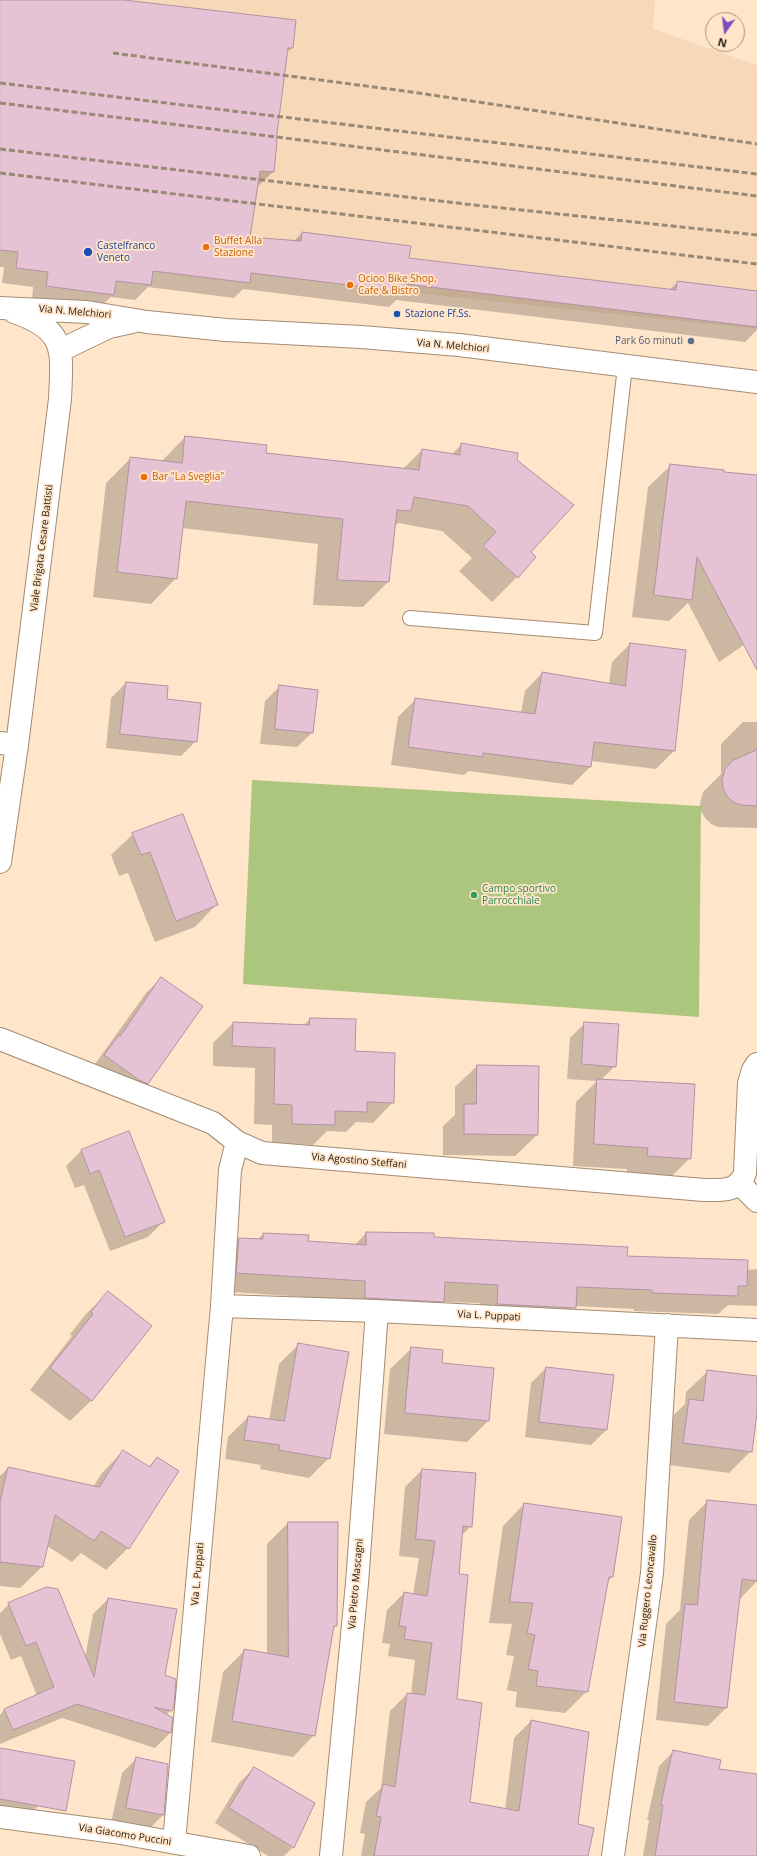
<!DOCTYPE html>
<html>
<head>
<meta charset="utf-8">
<style>
  body { margin:0 }
  #map { position:relative; width:757px; height:1856px; overflow:hidden; background:#ffe6cb; font-family:"Open Sans",sans-serif }
  canvas { display:block }
  .north { position:absolute; left:705px; top:12px; width:40px; height:40px; box-sizing:border-box; background:#ffe6cb; border:1px solid #a79480; border-radius:50%; rotate:194deg; font-size:11px; font-weight:700; line-height:16px; text-align:center; color:#231a10 }
  .north::after { content:''; display:block; margin:auto; width:14px; height:18px; background:#844ac0; clip-path:polygon(50% 0,100% 100%,50% 72%,0 100%) }
</style>
</head>
<body>
<div id="map">
<canvas width="757" height="1856"></canvas>
<div class="north">N</div>
</div>
<script>
const context = document.querySelector('canvas').getContext('2d');
context.lineJoin = 'round';
function fillPath(path, color) {
  context.fillStyle = color;
  context.fill(path, 'evenodd');
}
function strokePath(path, color, width, dash) {
  context.strokeStyle = color;
  context.lineWidth = width;
  context.lineCap = dash ? 'butt' : 'round';
  context.setLineDash(dash || []);
  context.stroke(path);
}
function write(font, color, halo, rows, align = 'center') {
  context.font = font + ' "Open Sans",sans-serif';
  context.lineWidth = 3.5;
  context.setLineDash([]);
  context.textBaseline = 'middle';
  context.strokeStyle = halo;
  context.fillStyle = color;
  for (const [text, x, y, turn = 0] of rows) {
    context.save();
    context.translate(x, y);
    context.rotate((+turn || 0) * Math.PI / 180);
    context.textAlign = isNaN(turn) ? turn : align;
    if (halo) context.strokeText(text, 0, 0);
    context.fillText(text, 0, 0);
    context.restore();
  }
}
fillPath(new Path2D(`
  M 0,0 L 655,0 L 653,29 L 757,65 L 757,329 L 405,292 L 409,255 L 301,241 L 256,237 L 250,283 L 153,271 L 151,285 L 16,268 L 18,252 L 0,250 Z`), '#f7d9b9');
fillPath(new Path2D(`
  M 252,780 L 701,806 L 699,1017 L 243,984 Z`), '#acc67d');
fillPath(new Path2D(`
  M 0,0 L 116,0 L 292,48 L 286,53 L 275,142 L 273,172 L 257,187 L 249,238 L 294,241 L 302,233 L 408,259 L 669,290 L 678,282 L 757,292 L 757,330 L 745,342 L 396,300 L 389,307 L 243,289 L 234,298 L 148,287 L 135,300 L 111,297 L 98,309 L 32,301 L 33,287 L 2,283 L 4,267 L 0,267 Z
  M 185,437 L 265,454 L 403,469 L 422,450 L 452,454 L 462,444 L 516,461 L 529,552 L 517,577 L 492,602 L 459,571 L 472,558 L 442,531 L 398,523 L 395,526 L 388,582 L 363,607 L 313,605 L 318,544 L 182,528 L 176,578 L 151,604 L 93,597 L 106,483 L 131,458 L 161,462 Z
  M 671,465 L 723,473 L 757,476 L 757,636 L 719,662 L 688,603 L 669,621 L 632,617 L 648,487 Z
  M 630,644 L 685,651 L 674,751 L 656,769 L 591,761 L 590,767 L 572,785 L 468,771 L 464,775 L 391,765 L 398,717 L 416,699 L 521,713 L 525,691 L 542,673 L 609,684 L 612,662 Z
  M 126,683 L 166,700 L 196,741 L 181,756 L 106,748 L 111,698 Z
  M 280,686 L 313,732 L 297,747 L 260,744 L 265,701 Z
  M 743,722 L 757,722 L 757,828 L 718,827 L 711,824 L 705,818 L 701,811 L 700,803 L 703,792 L 721,774 L 721,744 Z
  M 133,834 L 216,905 L 195,927 L 155,942 L 128,873 L 119,876 L 111,855 Z
  M 161,978 L 147,1083 L 132,1098 L 90,1071 L 146,993 Z
  M 310,1019 L 354,1052 L 393,1102 L 373,1123 L 356,1122 L 346,1132 L 327,1131 L 313,1145 L 272,1143 L 272,1125 L 254,1124 L 255,1068 L 213,1066 L 213,1043 L 233,1023 L 303,1026 Z
  M 585,1023 L 615,1066 L 601,1080 L 690,1158 L 668,1180 L 627,1177 L 627,1169 L 573,1166 L 576,1102 L 597,1081 L 567,1079 L 570,1038 Z
  M 477,1066 L 538,1067 L 537,1135 L 515,1156 L 443,1155 L 443,1126 L 455,1115 L 455,1087 Z
  M 129,1132 L 163,1222 L 148,1237 L 110,1251 L 84,1185 L 75,1188 L 66,1166 L 81,1151 Z
  M 366,1233 L 433,1238 L 747,1270 L 757,1269 L 757,1306 L 728,1305 L 718,1314 L 634,1311 L 634,1309 L 575,1306 L 556,1327 L 478,1323 L 480,1303 L 443,1302 L 424,1320 L 347,1300 L 218,1291 L 220,1258 L 239,1239 L 257,1240 L 263,1234 L 307,1242 L 355,1245 Z
  M 108,1293 L 92,1400 L 70,1421 L 30,1390 L 72,1336 L 70,1334 L 86,1314 Z
  M 299,1344 L 329,1458 L 309,1478 L 260,1469 L 261,1465 L 225,1459 L 228,1437 L 248,1417 L 269,1420 L 279,1364 Z
  M 412,1348 L 441,1364 L 488,1421 L 467,1442 L 384,1434 L 390,1369 Z
  M 546,1368 L 606,1430 L 591,1445 L 525,1437 L 531,1383 Z
  M 708,1371 L 757,1377 L 757,1405 L 751,1451 L 729,1473 L 662,1464 L 668,1421 L 685,1404 L 686,1392 Z
  M 123,1451 L 148,1467 L 157,1458 L 178,1472 L 128,1548 L 106,1570 L 81,1553 L 72,1562 L 47,1546 L 42,1567 L 20,1588 L 0,1586 L 0,1476 L 8,1468 L 93,1487 L 102,1473 Z
  M 422,1470 L 471,1526 L 461,1536 L 458,1575 L 456,1700 L 469,1802 L 505,1810 L 514,1738 L 531,1721 L 577,1825 L 587,1856 L 361,1856 L 365,1834 L 360,1833 L 366,1802 L 381,1788 L 390,1711 L 407,1694 L 411,1695 L 415,1660 L 388,1656 L 390,1644 L 382,1643 L 387,1610 L 404,1593 L 413,1595 L 419,1558 L 399,1556 L 405,1487 Z
  M 708,1501 L 757,1506 L 757,1581 L 740,1599 L 726,1708 L 708,1726 L 656,1720 L 666,1624 L 680,1610 L 689,1520 Z
  M 524,1504 L 612,1577 L 607,1582 L 587,1691 L 565,1713 L 515,1707 L 517,1692 L 507,1690 L 514,1656 L 506,1655 L 512,1624 L 489,1623 L 503,1526 Z
  M 288,1523 L 336,1626 L 332,1630 L 314,1735 L 293,1757 L 211,1742 L 223,1672 L 245,1650 L 267,1654 L 267,1544 Z
  M 108,1599 L 164,1676 L 171,1710 L 166,1715 L 171,1719 L 170,1733 L 155,1748 L 62,1718 L 0,1744 L 0,1715 L 4,1710 L 37,1696 L 21,1656 L 11,1660 L 0,1634 L 0,1613 L 9,1604 L 85,1658 L 93,1614 Z
  M 0,1749 L 38,1806 L 17,1827 L 0,1824 Z
  M 674,1751 L 718,1769 L 757,1775 L 757,1856 L 643,1856 L 649,1820 L 647,1820 L 659,1766 Z
  M 137,1758 L 167,1765 L 163,1815 L 148,1830 L 111,1823 L 122,1773 Z
  M 254,1768 L 293,1847 L 284,1856 L 268,1856 L 215,1823 L 239,1783 Z`), '#0003');
const building = new Path2D(`
  M 0,0 L 124,0 L 296,20 L 293,48 L 288,48 L 276,141 L 277,141 L 274,172 L 260,171 L 250,237 L 301,241 L 302,232 L 411,246 L 409,258 L 676,290 L 677,281 L 757,291 L 757,327 L 406,284 L 405,292 L 251,273 L 250,283 L 153,271 L 151,285 L 116,281 L 114,295 L 46,286 L 48,272 L 16,268 L 18,252 L 0,250 Z
  M 185,436 L 267,445 L 266,453 L 419,470 L 422,449 L 460,455 L 461,443 L 518,453 L 517,460 L 574,505 L 531,552 L 536,557 L 518,578 L 483,546 L 496,532 L 468,506 L 414,497 L 411,511 L 397,510 L 389,582 L 337,580 L 343,519 L 186,501 L 177,579 L 117,572 L 130,457 L 182,463 Z
  M 670,464 L 724,470 L 724,472 L 757,475 L 757,670 L 697,557 L 692,600 L 654,595 Z
  M 630,643 L 686,650 L 675,751 L 594,742 L 591,767 L 483,753 L 483,757 L 408,747 L 415,698 L 535,714 L 542,672 L 625,686 Z
  M 126,682 L 168,686 L 167,699 L 201,703 L 197,742 L 120,734 Z
  M 279,685 L 318,690 L 313,733 L 275,729 Z
  M 757,750 L 757,806 L 741,805 L 733,802 L 727,796 L 723,788 L 722,780 L 725,769 L 732,761 Z
  M 183,814 L 218,905 L 176,921 L 150,852 L 141,855 L 132,833 Z
  M 161,977 L 203,1006 L 148,1084 L 139,1080 L 104,1055 L 119,1035 L 120,1036 Z
  M 310,1018 L 356,1019 L 355,1051 L 395,1053 L 394,1103 L 367,1102 L 367,1112 L 335,1111 L 335,1125 L 292,1124 L 292,1105 L 274,1104 L 275,1048 L 232,1046 L 233,1022 L 309,1025 Z
  M 584,1022 L 619,1024 L 616,1067 L 582,1064 Z
  M 477,1065 L 539,1066 L 538,1135 L 464,1134 L 464,1104 L 476,1104 Z
  M 597,1079 L 695,1084 L 691,1159 L 647,1156 L 648,1148 L 594,1144 Z
  M 129,1131 L 165,1222 L 125,1237 L 99,1170 L 90,1174 L 81,1150 Z
  M 366,1232 L 434,1233 L 434,1237 L 628,1247 L 627,1256 L 748,1260 L 747,1286 L 738,1286 L 738,1296 L 652,1293 L 652,1290 L 577,1287 L 576,1308 L 497,1304 L 498,1285 L 445,1282 L 444,1302 L 365,1298 L 365,1281 L 236,1273 L 239,1238 L 263,1239 L 263,1233 L 309,1235 L 308,1241 L 366,1245 Z
  M 108,1291 L 152,1326 L 92,1401 L 50,1368 L 93,1314 L 91,1312 Z
  M 298,1343 L 349,1352 L 330,1459 L 279,1450 L 280,1445 L 244,1440 L 248,1416 L 284,1421 Z
  M 411,1347 L 443,1350 L 442,1363 L 494,1368 L 489,1421 L 405,1413 Z
  M 546,1367 L 614,1375 L 607,1430 L 539,1422 Z
  M 707,1370 L 757,1376 L 757,1413 L 752,1452 L 683,1443 L 689,1399 L 703,1401 Z
  M 123,1450 L 150,1467 L 157,1457 L 179,1471 L 129,1549 L 101,1531 L 94,1541 L 55,1515 L 43,1567 L 0,1562 L 0,1502 L 8,1467 L 99,1487 Z
  M 422,1469 L 476,1473 L 472,1527 L 463,1526 L 459,1574 L 468,1575 L 457,1699 L 482,1703 L 470,1802 L 519,1811 L 531,1720 L 589,1732 L 578,1824 L 594,1828 L 588,1856 L 374,1856 L 381,1817 L 376,1816 L 383,1784 L 395,1787 L 407,1693 L 425,1695 L 432,1643 L 404,1639 L 406,1627 L 399,1626 L 404,1592 L 427,1596 L 435,1541 L 416,1539 Z
  M 707,1500 L 757,1505 L 757,1581 L 742,1579 L 727,1708 L 674,1702 L 685,1604 L 697,1605 Z
  M 524,1503 L 622,1517 L 613,1577 L 609,1577 L 588,1692 L 536,1686 L 538,1671 L 528,1669 L 535,1635 L 527,1633 L 533,1603 L 510,1602 Z
  M 288,1522 L 338,1522 L 337,1626 L 334,1626 L 315,1736 L 232,1721 L 244,1649 L 288,1657 Z
  M 47,1587 L 58,1589 L 94,1677 L 108,1598 L 177,1609 L 165,1675 L 176,1679 L 174,1706 L 172,1711 L 154,1707 L 173,1718 L 171,1733 L 77,1704 L 13,1730 L 4,1709 L 54,1687 L 36,1642 L 26,1646 L 8,1603 Z
  M 0,1748 L 75,1761 L 66,1811 L 0,1799 Z
  M 673,1750 L 721,1760 L 719,1769 L 757,1774 L 757,1856 L 655,1856 L 663,1805 L 661,1805 Z
  M 136,1757 L 168,1764 L 164,1815 L 126,1808 Z
  M 254,1767 L 315,1803 L 294,1848 L 229,1808 Z`);
fillPath(building, '#e6c3d4');
strokePath(building, '#b292a2', 1);
const service = new Path2D(`
  M 410,618 L 595,633 L 625,366`);
const minor = new Path2D(`
  M 0,743 L 17,745
  M 0,1039 L 213,1123 L 237,1142 L 262,1153 L 704,1190 C 723,1190 738,1192 745,1173 L 749,1083 L 753,1070 L 757,1064
  M 237,1142 L 230,1170 L 222,1306 L 377,1311 L 757,1330
  M 740,1184 L 757,1201
  M 0,1817 L 115,1832 L 249,1856
  M 174,1842 L 222,1306
  M 331,1856 L 357,1583 L 377,1311
  M 613,1856 L 652,1573 L 667,1325`);
const tertiary = new Path2D(`
  M 0,308 L 87,312 L 147,322 L 226,330 L 361,337 L 459,345 L 757,382
  M 61,350 L 109,327 L 132,322
  M 0,862 L 17,745 L 60,399 C 62,350 67,330 14,312`);
strokePath(service, '#a38c73', 16);
strokePath(minor, '#a38c73', 24);
strokePath(tertiary, '#a38c73', 24);
strokePath(service, '#fff', 14);
strokePath(minor, '#fff', 22);
strokePath(tertiary, '#fff', 22);
strokePath(new Path2D(`
  M 113,53 L 412,92 L 757,144
  M 0,83 L 757,174
  M 0,103 L 757,196
  M 0,149 L 474,205 L 757,235
  M 0,173 L 757,264`), '#9a8975', 3, [6, 3]);
for (const [x, y, r, color] of [
  [206,247,4,"#e8710a"],
  [88,252,5,"#1a4fb4"],
  [350,285,4,"#e8710a"],
  [397,314,4,"#1a4fb4"],
  [691,341,4,"#5c6f8a"],
  [144,477,4,"#e8710a"],
  [474,895,4,"#2e9e5b"]
]) {
  const dot = new Path2D();
  dot.arc(x, y, r, 0, 2 * Math.PI);
  context.fillStyle = color;
  context.fill(dot);
  strokePath(dot, '#ffe6cb', 1.5);
}
write('10px', '#c56008', '#ffe6cb', [
  ["Buffet Alla",214,241],
  ["Stazione",214,253],
  ["Ocioo Bike Shop,",358,279],
  ["Cafe & Bistro",358,291],
  ["Bar \"La Sveglia\"",152,477]
], 'left');
write('10px', '#164399', '#ffe6cb', [
  ["Castelfranco",97,246],
  ["Veneto",97,258],
  ["Stazione Ff.Ss.",405,314]
], 'left');
write('10px', '#231a10', '#ffe6cb', [
  ["Via N. Melchiori",75,312,5],
  ["Via N. Melchiori",453,346,5],
  ["Viale Brigata Cesare Battisti",42,548,-83],
  ["Via Agostino Steffani",359,1161,5],
  ["Via L. Puppati",489,1316,3],
  ["Via L. Puppati",198,1574,-85],
  ["Via Pietro Mascagni",356,1584,-85],
  ["Via Ruggero Leoncavallo",648,1591,-84],
  ["Via Giacomo Puccini",125,1835,9]
]);
write('10px', '#4e5e75', '#ffe6cb', [
  ["Park 6o minuti",683,341]
], 'right');
write('10px', '#27864d', '#ffe6cb', [
  ["Campo sportivo",482,889],
  ["Parrocchiale",482,901]
], 'left');
</script>
</body>
</html>
